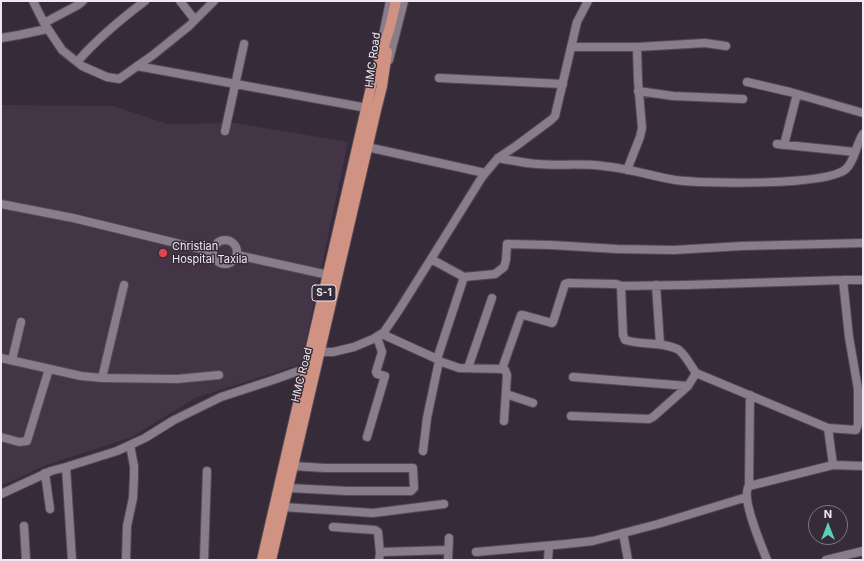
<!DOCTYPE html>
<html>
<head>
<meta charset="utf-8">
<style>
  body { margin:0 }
  #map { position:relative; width:864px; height:561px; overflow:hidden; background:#362c39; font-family:Inter,sans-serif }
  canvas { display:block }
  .frame { position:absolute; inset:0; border:2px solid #efe8f0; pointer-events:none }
  .north { position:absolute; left:808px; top:505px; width:40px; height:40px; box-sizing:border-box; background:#362c39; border:1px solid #807782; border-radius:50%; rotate:0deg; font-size:11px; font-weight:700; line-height:16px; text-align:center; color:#efe8f0 }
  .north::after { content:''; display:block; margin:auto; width:14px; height:18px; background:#5cceba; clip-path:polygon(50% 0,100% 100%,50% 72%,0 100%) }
</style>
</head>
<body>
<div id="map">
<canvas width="864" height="561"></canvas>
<div class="frame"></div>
<div class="north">N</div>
</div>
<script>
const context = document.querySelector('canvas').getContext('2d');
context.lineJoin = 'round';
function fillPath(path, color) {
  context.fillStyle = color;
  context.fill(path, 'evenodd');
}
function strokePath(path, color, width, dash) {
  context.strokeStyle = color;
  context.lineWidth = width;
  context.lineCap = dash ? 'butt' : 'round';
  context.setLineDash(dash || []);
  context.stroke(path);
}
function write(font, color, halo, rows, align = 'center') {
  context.font = font + ' Inter,sans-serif';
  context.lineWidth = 3;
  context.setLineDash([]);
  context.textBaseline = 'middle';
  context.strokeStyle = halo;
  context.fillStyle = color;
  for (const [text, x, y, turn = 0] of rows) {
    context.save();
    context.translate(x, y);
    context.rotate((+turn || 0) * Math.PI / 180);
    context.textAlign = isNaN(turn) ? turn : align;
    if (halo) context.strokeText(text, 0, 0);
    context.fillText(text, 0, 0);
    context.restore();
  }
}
fillPath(new Path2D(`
  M 1,105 L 113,106 L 168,124 L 236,123 L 348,142 L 301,364 L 195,398 L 132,437 L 46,465 L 1,486 Z`), '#433546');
const minor = new Path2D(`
  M 33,1 L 44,23 L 62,50 L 82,66 L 107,77 L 119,79 L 153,55 L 189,26 L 214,1
  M 180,1 L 195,20
  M 44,23 L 78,5 L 83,1
  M 1,38 L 19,35 L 47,29
  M 382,40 L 390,1
  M 571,47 L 637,47 L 705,43 L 726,46
  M 389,60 L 404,1
  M 77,62 C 97,39 121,19 145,1
  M 137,66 L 367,108
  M 439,78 L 563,84
  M 747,82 L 790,92 L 863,113
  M 638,91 L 673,96 L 743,99
  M 225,131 L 244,44
  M 777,144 L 855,152
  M 784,145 L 797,94
  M 367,147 L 485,173
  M 498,158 C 510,160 524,163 537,164 C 559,166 581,163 603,166 C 628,168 651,176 675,180 C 703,184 827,186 846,169 C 855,161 856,144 863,134
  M 627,170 L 640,137 L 642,128 L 638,81 L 637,47
  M 1,204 L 73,218 L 213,252
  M213 252a12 12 0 1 1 24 0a12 12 0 1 1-24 0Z
  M 237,255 L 333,276
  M 431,259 L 464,277 L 495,274 L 504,267 L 506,260 L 507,244 L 551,245 L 617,249 L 674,250 L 742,246 L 863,243
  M 656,285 L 660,344
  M 621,286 L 623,335 L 625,340 C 638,344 654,343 668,346 C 672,347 676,348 679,350 C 687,357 690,365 696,373 L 828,428 L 833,465
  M 382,334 L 437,359 L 439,361 L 459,368 L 502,369 L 505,370 L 507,375 L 504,421
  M 320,352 L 333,352 L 354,347 L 373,339 L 384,332 L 399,310 L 441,243 L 482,177 L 498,158 L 516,146 L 551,120 L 555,116 L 577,22 L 588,1
  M 1,358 L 81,376 L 102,378 L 177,379 L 219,375
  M 437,359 L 464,277
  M 12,360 L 21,322
  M 468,368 L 492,298
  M 502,369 L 521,315 L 523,315 L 552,323 L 553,322 L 565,284 L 568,283 L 616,284 L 621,286 L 686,285 L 843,280 L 863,280
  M 573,377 L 688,386
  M 102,378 L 124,285
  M 506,394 L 533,403
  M 571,416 L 649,419 L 653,417 L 688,386 L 696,373
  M 828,428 L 856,430 L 858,424 L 858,389 L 849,337 L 843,280
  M 1,437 L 19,442 L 27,441 L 49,369
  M 367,437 L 385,376 L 377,374 L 376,372 L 382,352 L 377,337
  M 423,451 L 427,418 L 439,361
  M 66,467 L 72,560
  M 45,473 L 50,509
  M 749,486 L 750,395
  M 288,488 L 347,491 L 411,491 L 414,488 L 413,468 L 325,468 L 293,466
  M 1,494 L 51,471 L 66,467 L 117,451 L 130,445 L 145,438 L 174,420 L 221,397 L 273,380 L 310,367
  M 283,507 L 373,513 L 444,504
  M 24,526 L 26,560
  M 333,527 L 375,530 L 378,532 L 380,553
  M 623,533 L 628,560
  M 476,552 L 566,544 L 593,541 L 658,524 L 747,497
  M 126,560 L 127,526 L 133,498 L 134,476 L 134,466 L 130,445
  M 204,560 L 207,471
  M 379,560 L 380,553 L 383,552 L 448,550
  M 448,560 L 449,538
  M 548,560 L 549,546
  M 767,560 C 762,547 740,497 749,486 L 833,465 L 863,466
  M 826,560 L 863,551`);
const major = new Path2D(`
  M 262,560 L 372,83 L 390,27 L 396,1
  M 271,560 L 376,110 L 382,86 L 387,52`);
strokePath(minor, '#544b56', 10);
strokePath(major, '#544b56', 12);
strokePath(minor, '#897d8c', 8);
strokePath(major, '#d09383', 10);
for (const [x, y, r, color] of [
  [163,253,5,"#e0444e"]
]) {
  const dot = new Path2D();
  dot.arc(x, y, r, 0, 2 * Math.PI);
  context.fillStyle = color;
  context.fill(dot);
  strokePath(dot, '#362c39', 1.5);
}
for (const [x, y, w] of [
  [324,293,24]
]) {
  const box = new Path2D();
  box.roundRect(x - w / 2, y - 8, w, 16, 3);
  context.fillStyle = '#362c39';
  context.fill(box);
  strokePath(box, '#efe8f0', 1);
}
write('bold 10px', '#efe8f0', null, [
  ["S-1",324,293]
]);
write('11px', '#efe8f0', '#362c39', [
  ["HMC Road",373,60,-82],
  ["HMC Road",302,375,-76]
]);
write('11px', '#efe8f0', '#362c39', [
  ["Christian",172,247],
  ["Hospital Taxila",172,260]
], 'left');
</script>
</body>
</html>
